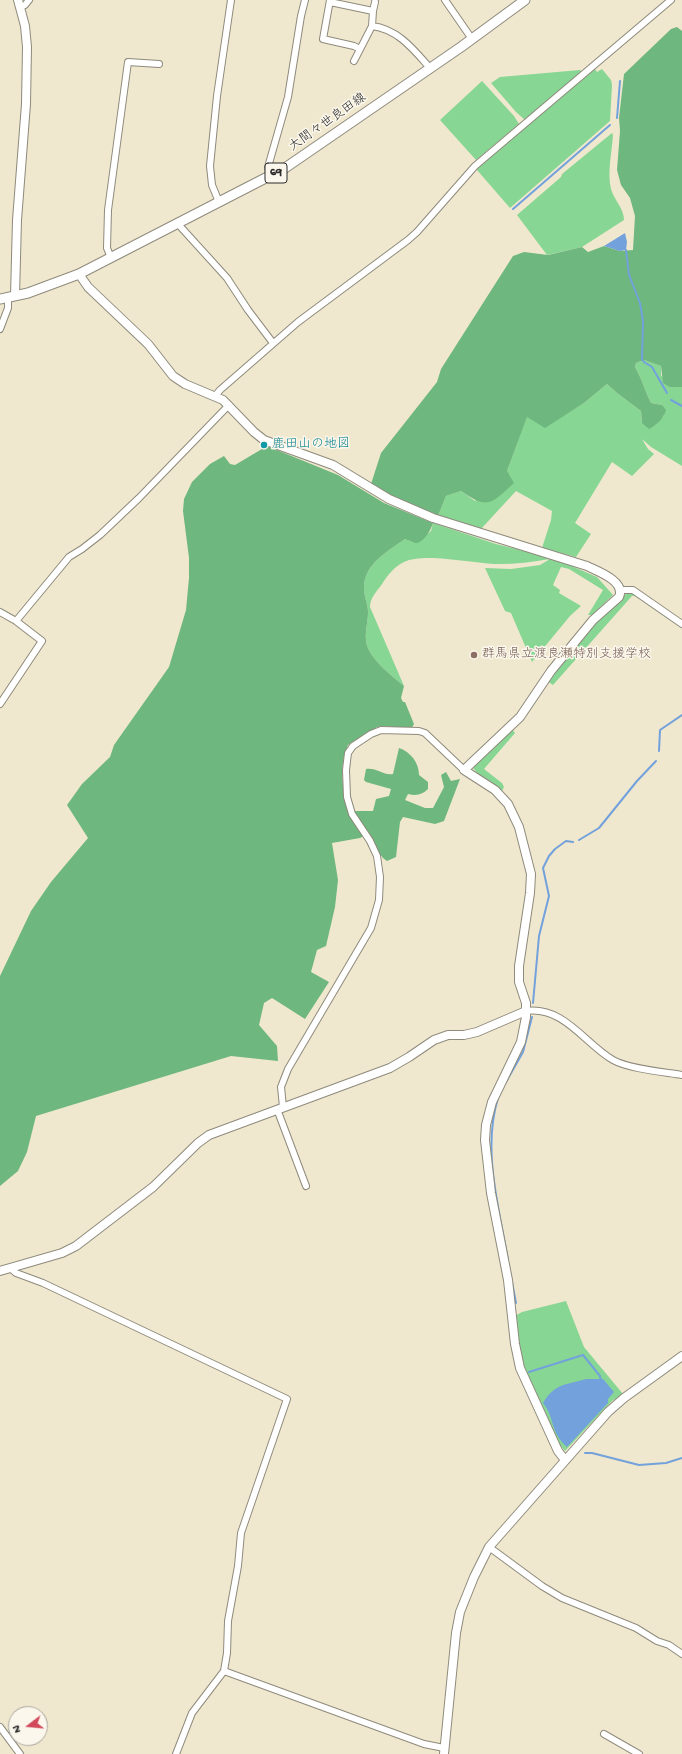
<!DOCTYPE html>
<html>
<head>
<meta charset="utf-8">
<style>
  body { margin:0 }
  #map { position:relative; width:682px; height:1754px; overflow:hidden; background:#f0e8ce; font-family:"Gochi Hand",sans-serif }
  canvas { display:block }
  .north { position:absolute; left:8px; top:1706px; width:40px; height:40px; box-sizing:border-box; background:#fbf7ec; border:1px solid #a8a59f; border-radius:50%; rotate:254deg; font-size:11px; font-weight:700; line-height:16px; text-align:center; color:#2b2b2b }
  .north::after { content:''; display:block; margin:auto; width:14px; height:18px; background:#d1495b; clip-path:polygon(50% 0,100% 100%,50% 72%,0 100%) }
</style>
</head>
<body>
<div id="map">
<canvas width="682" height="1754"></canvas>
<div class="north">N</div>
</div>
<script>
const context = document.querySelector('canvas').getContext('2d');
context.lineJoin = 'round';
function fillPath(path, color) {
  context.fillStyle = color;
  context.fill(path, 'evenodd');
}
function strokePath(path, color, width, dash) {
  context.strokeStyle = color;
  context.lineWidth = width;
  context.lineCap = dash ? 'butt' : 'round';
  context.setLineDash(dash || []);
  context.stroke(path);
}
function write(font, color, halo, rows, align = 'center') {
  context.font = font + ' "Gochi Hand","Klee One",sans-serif';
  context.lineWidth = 3;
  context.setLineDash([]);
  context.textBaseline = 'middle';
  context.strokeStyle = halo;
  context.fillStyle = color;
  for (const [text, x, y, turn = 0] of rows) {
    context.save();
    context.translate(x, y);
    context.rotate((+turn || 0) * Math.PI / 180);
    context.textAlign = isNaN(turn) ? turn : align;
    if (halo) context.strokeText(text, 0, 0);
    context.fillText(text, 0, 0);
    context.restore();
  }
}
fillPath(new Path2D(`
  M 595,69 L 597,72 L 602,69 L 611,80 L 612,85 L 610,121 L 510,208 L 477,170 L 478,167 Z
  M 580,70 L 583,73 L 525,120 L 516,112 L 491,83 L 500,77 Z
  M 482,81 L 514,116 L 519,124 L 476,160 L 440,120 Z
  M 612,133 L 613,135 C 612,152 607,172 611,189 C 614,200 624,208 624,220 L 582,247 L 547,255 L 517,215 L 561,177 L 562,174 Z
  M 644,360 L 661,366 L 661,375 L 670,387 L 682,387 L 682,466 L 651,447 L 642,439 L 648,449 L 654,454 L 632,476 L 612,462 L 575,523 L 591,534 L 576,557 L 542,548 L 551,520 L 552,511 L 516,491 L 481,529 L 438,516 L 446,496 L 461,491 L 475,501 L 507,471 L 527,416 L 545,427 L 584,403 L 607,384 L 617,393 L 641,411 L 642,423 L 656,425 L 659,419 L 664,416 L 662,405 L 651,403 C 645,391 642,379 635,367 L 636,363 Z
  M 433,523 L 496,544 L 524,551 L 569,565 L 597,577 L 613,595 L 592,615 L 588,615 L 603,590 L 569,569 L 561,567 L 553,585 L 560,590 L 559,593 L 581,606 L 570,616 L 532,662 L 511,613 L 505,611 L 485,568 L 511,569 L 540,565 L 550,559 C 533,562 516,564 498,564 C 474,564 425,552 404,562 C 395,566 387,576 382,584 C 377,591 370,598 370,607 L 404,686 C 392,676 367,657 366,640 C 365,631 368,622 368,612 C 368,604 364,597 364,588 C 364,564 387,552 405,539 L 416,543 L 431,531 Z
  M 628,592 L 633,592 L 674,623 L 635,596 L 632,596 L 553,685 L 547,681 L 595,623 Z
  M 512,729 L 515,733 L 484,769 L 502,783 L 504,787 L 502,791 L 478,774 L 473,768 Z
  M 566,1301 L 584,1347 L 623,1394 L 612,1401 L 565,1451 L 557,1441 L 547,1416 L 523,1366 L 515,1316 L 522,1312 Z`), '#88d694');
fillPath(new Path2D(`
  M 677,27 L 682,31 L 682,387 L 670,387 L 663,383 L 661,366 L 644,360 L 636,363 L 635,367 C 642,379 645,391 651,403 L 662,405 L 666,410 C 664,418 657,425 649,429 L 642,423 L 641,411 L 617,393 L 607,384 L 584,403 L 545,428 L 527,417 L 507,471 L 514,483 C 491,504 488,510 461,491 L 446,496 L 438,516 L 389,495 L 371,484 L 381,453 L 437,382 L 441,369 L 513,256 L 524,252 L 548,255 L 582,247 L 588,252 L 604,246 L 620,251 L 633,250 L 635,216 L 630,198 L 621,185 L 617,170 L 620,131 L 619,118 L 624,74 L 671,29 Z
  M 267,446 L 338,475 L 384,503 L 433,523 C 431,530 423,544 415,543 C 412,542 408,540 405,539 C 387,552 364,564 364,588 C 364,597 368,604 368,612 C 368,622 365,631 366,640 C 367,657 392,676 404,686 L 401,698 L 403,702 L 405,702 L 414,724 L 411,729 L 384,726 L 377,727 L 348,745 C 338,767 343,791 349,813 L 356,811 L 373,811 L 376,799 L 389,796 L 391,789 L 366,782 L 364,780 L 366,769 C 376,767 384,776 393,774 L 399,748 C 411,752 419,763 419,775 L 428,782 L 428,789 C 422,795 416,796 408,794 L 405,800 L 425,808 L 433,808 L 444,787 L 441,775 L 446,772 L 451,781 L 460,779 L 444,821 L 435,824 L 403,817 L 400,822 L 396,857 L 387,861 C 377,855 376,843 369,833 L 360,838 L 332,843 L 338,880 L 335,907 L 326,946 L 317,950 L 311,972 L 329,982 L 305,1019 L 272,998 L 264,1003 L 259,1025 L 277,1046 L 278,1061 L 231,1056 L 36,1116 L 27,1152 L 18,1171 L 0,1186 L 0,976 L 31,911 L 51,882 L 88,838 L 67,805 L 82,784 L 110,757 L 114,745 L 169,667 L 186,610 L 189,578 L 189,558 L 183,511 L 184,499 L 192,482 L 210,464 L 224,456 L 230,464 L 235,465 Z`), '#6eb77e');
fillPath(new Path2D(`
  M 625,233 L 627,242 L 626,250 L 620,251 L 604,246 Z
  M 586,1379 L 603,1379 L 614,1392 L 608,1399 L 608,1403 L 567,1447 C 550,1432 555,1418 543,1403 C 555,1383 566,1385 586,1379 Z`), '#72a1dc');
strokePath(new Path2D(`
  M 617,118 L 620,81
  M 513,209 L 610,125
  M 626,250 L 629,275 L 640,303 L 643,321 L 642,359 L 644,362 L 652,367 L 667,393
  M 671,400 L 682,406
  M 659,751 L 660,730 L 682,715
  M 579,840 L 599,828 L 637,781 L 656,761
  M 533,1003 L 539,936 L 549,896 L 543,868 L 549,856 L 555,849 L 566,841 L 573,842
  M 506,1082 L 523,1052 L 532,1017
  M 498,1098 C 482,1150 499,1208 508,1260
  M 512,1282 L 516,1303
  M 529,1372 L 583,1355 L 600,1376 L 601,1381
  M 585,1453 L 592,1453 L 639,1465 L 666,1463 L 682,1458`), '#72a1dc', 2);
const street = new Path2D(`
  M 330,0 L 323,39 L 354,46 L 360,49
  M 445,0 L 472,39
  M 330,2 L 373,11
  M 20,7 L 25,5 L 29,0
  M 372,26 C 398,29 414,50 430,68
  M 354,61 L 372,26 L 373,11 L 375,2
  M 270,177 L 268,167 L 288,97 L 301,16 L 305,0
  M 219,202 L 212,185 L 210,166 L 217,96 L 231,0
  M 178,224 L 227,278 L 248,310 L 273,343
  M 111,258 L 107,248 L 108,210 L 128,62 L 159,64
  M 0,329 L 8,308 L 8,298
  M 215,396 L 220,390 L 298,322 L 408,240 L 417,232 L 475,166 L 671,0
  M 620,590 L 633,590 L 682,624
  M 0,612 L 16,621 L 42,641 L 0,704
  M 16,621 L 69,557 L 82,549 L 100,535 L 139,498 L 229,405
  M 526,1011 C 564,1006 584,1043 613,1060 C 629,1069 664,1072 682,1075
  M 283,1107 L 281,1087 L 288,1069 L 371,928 L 379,900 L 380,877 L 377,856 L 370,841 L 352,814 L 347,797 L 346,770 L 348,753 L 353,746 L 371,734 L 381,730 L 419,731 L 425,733 L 464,770
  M 277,1109 L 306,1186
  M 10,1268 L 16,1273 L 43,1283 L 287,1399 L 241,1533 L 238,1566 L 228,1621 L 227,1653 L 224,1671 L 192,1713 L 176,1754
  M 489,1547 L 542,1586 L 562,1598 L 636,1628 L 657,1641 L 669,1645 L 682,1654
  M 224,1671 L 424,1744 L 444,1748
  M 0,1727 L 20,1754
  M 604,1734 L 639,1754`);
const secondary = new Path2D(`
  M 79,274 L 88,287 L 148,344 L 173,376 L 185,384 L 223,400 L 254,432 L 264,440 L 333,465 L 389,499 L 433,518 L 587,566 C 597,571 626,581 619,597 L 593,620 L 551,671 L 520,717 L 464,770 L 495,790 L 508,804 L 519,827 L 531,874 L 530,893 L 519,966 L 519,982 L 526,1003 L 526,1017 L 521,1042 L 492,1102 L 486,1125 L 485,1140 L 491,1193 L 508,1280 L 515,1344 L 520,1368 L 558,1451 L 565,1460
  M 15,296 L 17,220 L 26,104 L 27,47 L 25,26 L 18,0
  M 0,1271 L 62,1253 L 76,1246 L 153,1187 L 198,1143 L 209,1135 L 390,1068 L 409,1057 L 434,1040 L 448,1035 L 464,1035 L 477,1032 L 526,1011
  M 444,1754 L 456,1633 L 460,1612 L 474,1577 L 489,1547 L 608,1412 L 624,1398 L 682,1356`);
const primary = new Path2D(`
  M 0,299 L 28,293 L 79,274 L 285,168 L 461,47 L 525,0`);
strokePath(street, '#8e8a7c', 8);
strokePath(secondary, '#8e8a7c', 10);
strokePath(primary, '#8e8a7c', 11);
strokePath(street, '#fff', 6);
strokePath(secondary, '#fff', 8);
strokePath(primary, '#fff', 9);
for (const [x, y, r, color] of [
  [264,445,4,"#0f9aa8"],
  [474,655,4,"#8d6e63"]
]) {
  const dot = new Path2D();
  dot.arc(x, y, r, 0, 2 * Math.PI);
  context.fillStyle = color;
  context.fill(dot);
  strokePath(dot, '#fbf7ec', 1.5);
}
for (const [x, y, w] of [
  [276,173,22]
]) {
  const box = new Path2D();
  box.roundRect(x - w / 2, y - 10, w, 20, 3);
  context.fillStyle = '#fbf7ec';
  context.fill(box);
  strokePath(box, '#2b2b2b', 1);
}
write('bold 12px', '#2b2b2b', null, [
  ["69",276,173]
]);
write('13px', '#2b2b2b', '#fbf7ec', [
  ["大間々世良田線",328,123,-35]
]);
write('13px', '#0d838f', '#fbf7ec', [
  ["鹿田山の地図",272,445]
], 'left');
write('13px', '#785e54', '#fbf7ec', [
  ["群馬県立渡良瀬特別支援学校",482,655]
], 'left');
</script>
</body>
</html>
